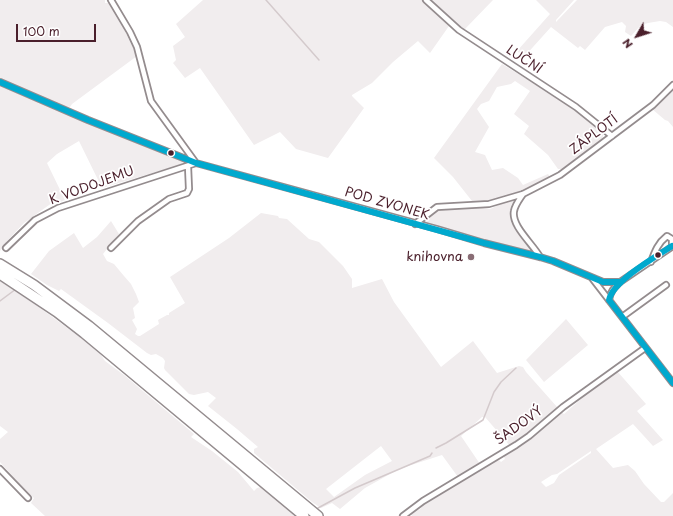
<!DOCTYPE html>
<html>
<head>
<meta charset="utf-8">
<style>
  body { margin:0 }
  #map { position:relative; width:673px; height:516px; overflow:hidden; background:#fff; font-family:"Playpen Sans",sans-serif }
  canvas { display:block }
  .north { position:absolute; left:617px; top:16px; width:40px; height:40px; -webkit-text-stroke:3px #fff; paint-order:stroke; rotate:231deg; font-size:11px; font-weight:700; line-height:16px; text-align:center; color:#4a1f2b }
  .north::after { content:''; display:block; margin:auto; width:14px; height:18px; background:#4a1f2b; clip-path:polygon(50% 0,100% 100%,50% 72%,0 100%) }
  .scale { position:absolute; left:16px; top:24px; width:80px; height:18px; box-sizing:border-box; border:2px solid #4a1f2b; border-top:0; padding-left:5px; font-size:12px; line-height:14px; white-space:nowrap; color:#4a1f2b; -webkit-text-stroke:3px #fff; paint-order:stroke }
</style>
</head>
<body>
<div id="map">
<canvas width="673" height="516"></canvas>
<div class="north">N</div>
<div class="scale">100 m</div>
</div>
<script>
const context = document.querySelector('canvas').getContext('2d');
context.lineJoin = 'round';
function fillPath(path, color) {
  context.fillStyle = color;
  context.fill(path, 'evenodd');
}
function strokePath(path, color, width, dash) {
  context.strokeStyle = color;
  context.lineWidth = width;
  context.lineCap = dash ? 'butt' : 'round';
  context.setLineDash(dash || []);
  context.stroke(path);
}
function write(font, color, halo, rows, align = 'center') {
  context.font = font + ' "Playpen Sans",sans-serif';
  context.lineWidth = 3.5;
  context.setLineDash([]);
  context.textBaseline = 'middle';
  context.strokeStyle = halo;
  context.fillStyle = color;
  for (const [text, x, y, turn = 0] of rows) {
    context.save();
    context.translate(x, y);
    context.rotate((+turn || 0) * Math.PI / 180);
    context.textAlign = isNaN(turn) ? turn : align;
    if (halo) context.strokeText(text, 0, 0);
    context.fillText(text, 0, 0);
    context.restore();
  }
}
fillPath(new Path2D(`
  M 0,0 L 105,0 L 105,3 L 110,3 L 121,23 L 137,56 L 72,104 L 70,107 L 63,106 L 17,88 L 0,79 Z
  M 203,0 L 423,0 L 449,26 L 430,53 L 418,41 L 393,62 L 372,83 L 352,95 L 352,96 L 364,108 L 328,158 L 296,149 L 280,132 L 254,145 L 200,68 L 185,78 L 173,63 L 176,60 L 173,46 L 185,37 L 176,24 Z
  M 430,0 L 493,0 L 465,29 L 462,30 Z
  M 536,0 L 574,0 L 556,20 L 556,22 L 577,0 L 673,0 L 673,27 L 666,22 L 660,21 L 648,23 L 641,25 L 631,36 L 625,32 L 626,26 L 622,22 L 605,27 L 585,50 L 580,46 L 578,48 L 551,27 L 524,57 L 517,51 L 550,14 Z
  M 502,64 L 564,102 L 603,133 L 603,136 L 601,141 L 578,158 L 564,169 L 558,169 L 548,155 L 524,134 L 529,126 L 514,114 L 530,91 L 515,81 L 511,84 L 497,87 L 489,101 L 481,104 L 477,109 L 489,127 L 475,152 L 485,155 L 492,170 L 503,168 L 518,178 L 523,185 L 548,174 L 550,177 L 523,191 L 494,201 L 478,203 L 472,201 L 453,177 L 434,158 Z
  M 0,86 L 87,123 L 186,163 L 102,188 L 79,141 L 57,154 L 47,163 L 65,200 L 58,203 L 56,200 L 24,223 L 7,241 L 0,251 Z
  M 673,87 L 673,127 L 668,121 L 665,120 L 652,109 Z
  M 515,199 L 511,211 L 511,215 L 513,224 L 534,252 L 471,236 L 423,223 L 422,221 L 437,209 L 483,208 L 490,209 L 501,204 Z
  M 261,213 L 278,216 L 279,218 L 287,219 L 309,239 L 319,242 L 343,266 L 352,279 L 352,288 L 382,279 L 394,302 L 441,367 L 473,341 L 497,373 L 519,366 L 523,367 L 526,372 L 558,408 L 528,434 L 510,446 L 485,417 L 482,417 L 461,436 L 480,464 L 458,477 L 442,455 L 399,469 L 365,488 L 340,509 L 332,503 L 321,508 L 312,502 L 254,453 L 254,449 L 258,447 L 237,429 L 208,406 L 216,398 L 208,392 L 194,395 L 189,394 L 165,370 L 164,368 L 165,361 L 163,358 L 156,354 L 151,355 L 147,353 L 108,323 L 61,289 L 59,291 L 47,285 L 31,274 L 49,251 L 74,233 L 83,248 L 97,237 L 111,221 L 119,234 L 103,254 L 107,261 L 114,264 L 124,276 L 131,284 L 136,294 L 139,302 L 133,308 L 135,318 L 132,320 L 137,329 L 135,334 L 138,336 L 140,336 L 159,324 L 158,320 L 167,315 L 169,315 L 169,313 L 185,303 L 170,277 L 229,238 ZM 381,446 L 392,461 L 365,475 L 334,497 L 326,489 Z
  M 0,281 L 36,305 L 81,338 L 101,355 L 105,361 L 124,375 L 194,434 L 191,437 L 212,451 L 238,472 L 254,491 L 257,488 L 261,487 L 295,516 L 45,516 L 31,503 L 34,498 L 24,489 L 0,462 L 0,439 L 8,432 L 0,426 Z
  M 566,319 L 588,345 L 544,382 L 526,360 Z
  M 617,371 L 646,404 L 637,411 L 663,440 L 653,446 L 633,424 L 596,449 L 613,468 L 628,465 L 635,471 L 644,484 L 661,502 L 664,502 L 673,493 L 673,516 L 412,516 L 410,513 L 417,508 L 419,510 L 421,508 L 420,505 L 487,465 L 499,460 L 501,462 L 505,459 L 503,455 L 529,440 L 561,412 L 564,414 L 599,383 ZM 591,451 L 591,453 L 559,475 L 554,483 L 546,487 L 541,482 L 552,475 L 557,474 Z`), '#f1edee');
strokePath(new Path2D(`
  M 266,0 L 319,60
  M 0,301 L 16,289
  M 436,448 L 446,443 L 483,420 L 494,392 L 501,382 L 516,368
  M 318,508 L 355,488 L 430,456 L 432,453`), '#d4cacc', 1.5);
const street = new Path2D(`
  M 426,0 L 459,30 L 576,107 L 612,136
  M 0,82 L 88,120 L 196,163 L 437,229 L 484,243 L 540,257 L 553,261 L 603,282 L 620,282
  M 523,194 C 519,200 515,205 514,211 C 511,226 533,244 540,257
  M 415,224 L 437,207 L 489,204 L 523,194 L 560,175 L 653,105 L 673,85
  M 6,248 L 35,220 L 58,208 L 196,163 L 151,101 L 137,47 L 130,32 L 111,0
  M 111,248 L 138,221 L 169,199 L 187,193 L 189,189 L 188,166
  M 651,262 C 655,251 658,243 667,236 L 672,239 L 672,246
  M 592,278 L 673,383
  M 609,300 C 610,292 614,288 620,282 L 673,246
  M 622,317 L 666,285
  M 0,469 L 28,498
  M 403,516 L 423,501 L 516,445 L 529,436 L 563,407 L 645,348`);
const highway = new Path2D(`
  M 0,264 L 34,285 L 89,326 L 318,516
  M 0,274 L 57,312 L 84,333 L 304,516`);
strokePath(street, '#948c8e', 8);
strokePath(highway, '#948c8e', 12);
strokePath(street, '#fff', 4.5);
strokePath(highway, '#fff', 9);
strokePath(new Path2D(`
  M 0,82 L 88,120 L 196,163 L 484,243 L 540,257 L 553,261 L 603,282 L 620,282
  M 672,246 C 655,257 613,281 609,300 L 673,383`), '#00a9ce', 6);
for (const [x, y, r, color] of [
  [171,153,3.5,"#4a1f2b"],
  [658,255,3.5,"#4a1f2b"],
  [471,257,4,"#896d75"]
]) {
  const dot = new Path2D();
  dot.arc(x, y, r, 0, 2 * Math.PI);
  context.fillStyle = color;
  context.fill(dot);
  strokePath(dot, '#fff', 1.5);
}
write('13px', '#4a1f2b', '#fff', [
  ["LUČNÍ",524,60,33],
  ["ZÁPLOTÍ",594,135,-37],
  ["K VODOJEMU",92,186,-20],
  ["POD ZVONEK",387,204,16],
  ["ŠADOVÝ",519,426,-36]
]);
write('13px', '#4a1f2b', '#fff', [
  ["knihovna",463,257]
], 'right');
</script>
</body>
</html>
